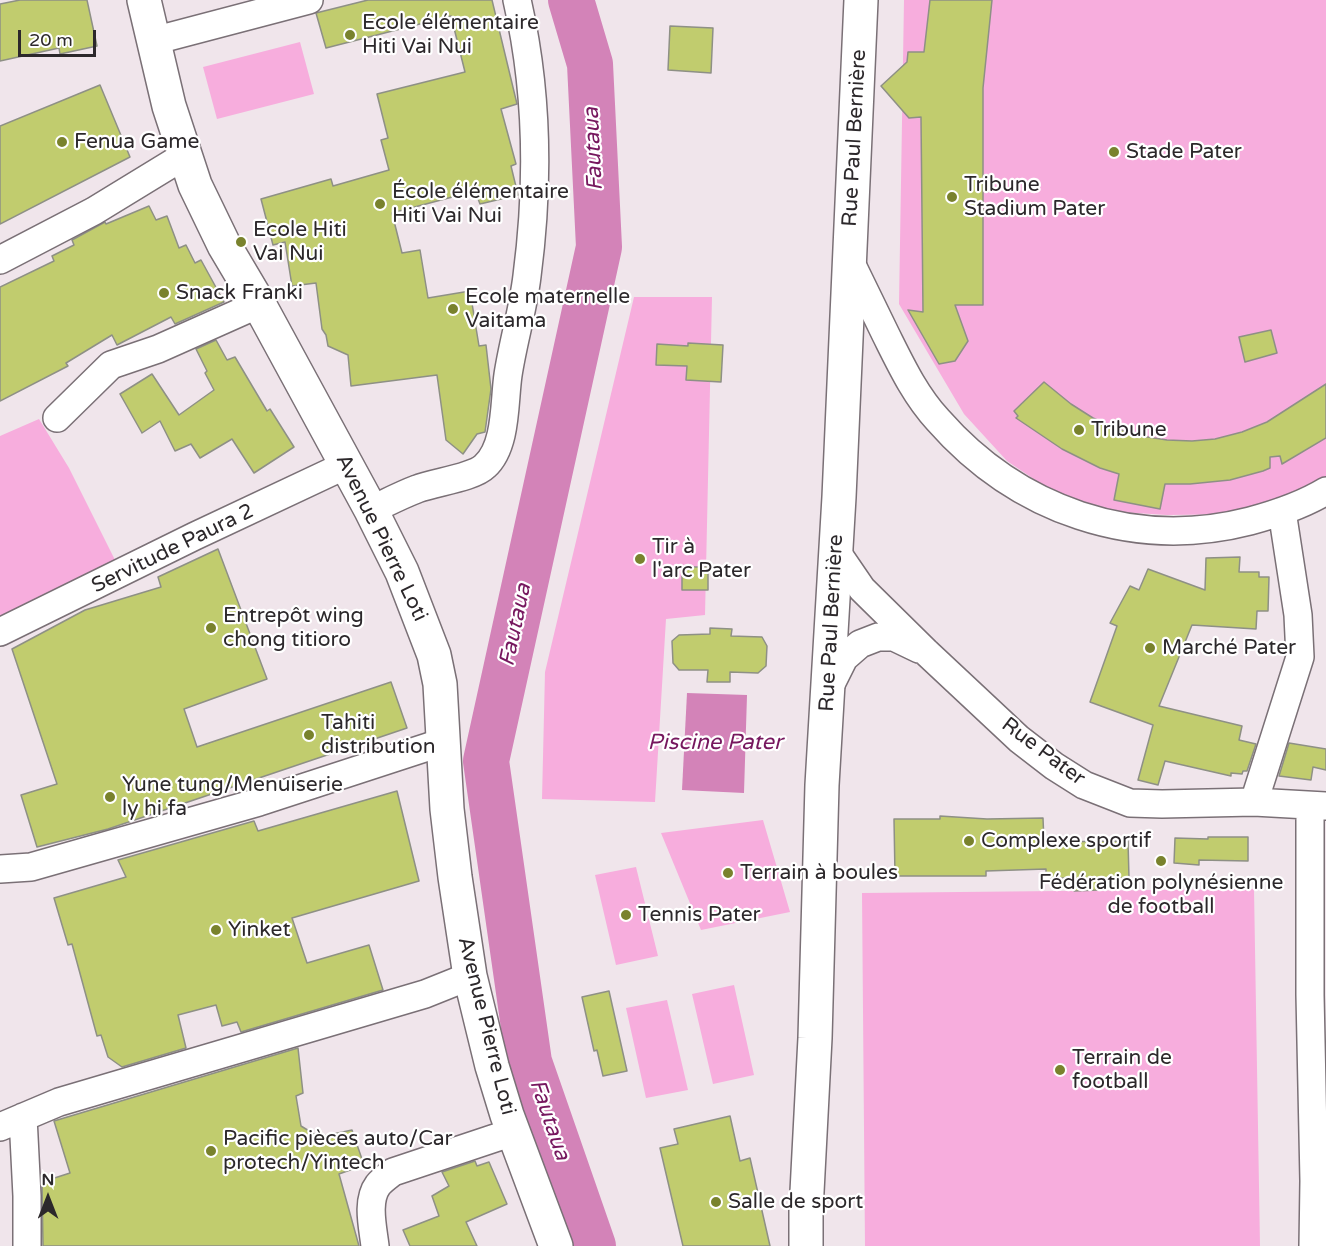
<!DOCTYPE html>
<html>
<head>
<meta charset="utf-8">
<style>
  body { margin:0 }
  #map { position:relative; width:1326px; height:1246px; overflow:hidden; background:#f0e5eb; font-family:"Varela Round",sans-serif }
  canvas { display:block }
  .north { position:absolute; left:18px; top:1168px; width:60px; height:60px; -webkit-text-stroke:4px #fff; paint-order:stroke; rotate:0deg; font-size:16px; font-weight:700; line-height:24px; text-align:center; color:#2c282b }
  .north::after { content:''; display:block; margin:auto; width:21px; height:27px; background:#2c282b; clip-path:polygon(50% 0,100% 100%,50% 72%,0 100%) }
  .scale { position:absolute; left:18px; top:30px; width:78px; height:27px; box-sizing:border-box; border:3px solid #2c282b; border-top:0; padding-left:8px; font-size:18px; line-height:21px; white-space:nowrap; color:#2c282b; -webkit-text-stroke:4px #fff; paint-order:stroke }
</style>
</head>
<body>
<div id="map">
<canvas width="1326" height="1246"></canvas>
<div class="north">N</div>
<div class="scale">20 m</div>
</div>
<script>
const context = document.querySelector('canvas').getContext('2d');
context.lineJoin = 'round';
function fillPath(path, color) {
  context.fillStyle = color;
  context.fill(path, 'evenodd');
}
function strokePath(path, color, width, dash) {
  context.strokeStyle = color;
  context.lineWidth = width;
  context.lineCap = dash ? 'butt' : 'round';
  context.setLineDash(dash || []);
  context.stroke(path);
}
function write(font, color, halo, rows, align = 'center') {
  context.font = font + ' "Varela Round",sans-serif';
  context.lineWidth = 4.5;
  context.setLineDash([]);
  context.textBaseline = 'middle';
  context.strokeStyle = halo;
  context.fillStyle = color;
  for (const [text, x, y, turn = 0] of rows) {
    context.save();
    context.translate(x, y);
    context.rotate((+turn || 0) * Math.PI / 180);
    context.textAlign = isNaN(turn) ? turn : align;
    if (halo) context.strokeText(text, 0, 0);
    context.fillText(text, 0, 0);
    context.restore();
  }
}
fillPath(new Path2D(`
  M 904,0 L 1326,0 L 1326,486 L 1244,514 L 1167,515 L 1120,512 L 1068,502 L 1007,461 L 964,414 L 899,304 Z
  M 300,42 L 314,94 L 217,119 L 203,67 Z
  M 634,297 L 712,297 L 705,615 L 666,619 L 655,802 L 542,799 L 545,672 Z
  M 39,419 L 69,468 L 119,568 L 0,622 L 0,436 Z
  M 763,820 L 790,912 L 701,930 L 661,833 Z
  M 636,867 L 658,956 L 616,965 L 595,875 Z
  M 1254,889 L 1260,1246 L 865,1246 L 862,893 Z
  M 734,985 L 754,1075 L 713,1084 L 692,994 Z
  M 667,1000 L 688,1090 L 646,1098 L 626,1008 Z`), '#f7addd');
fillPath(new Path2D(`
  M 687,693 L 747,695 L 744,793 L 682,790 Z`), '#d383b8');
strokePath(new Path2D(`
  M 571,0 L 590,64 L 599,247 L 486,761 L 529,1062 L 593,1246`), '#d383b8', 46);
const building = new Path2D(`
  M 20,0 L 87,0 L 97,46 L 60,54 L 59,48 L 0,61 L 0,4 Z
  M 368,0 L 492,0 L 517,104 L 501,109 L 516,164 L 511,166 L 518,195 L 480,204 L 475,191 L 392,213 L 402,253 L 420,250 L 428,298 L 470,291 L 479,346 L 486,345 L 491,389 L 485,432 L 477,434 L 463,454 L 446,440 L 437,375 L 351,386 L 348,355 L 328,346 L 326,335 L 322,329 L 316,283 L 292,286 L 285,242 L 273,245 L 261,199 L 331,179 L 333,186 L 389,170 L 381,140 L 388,138 L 377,94 L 465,72 L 451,16 L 326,48 L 316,13 Z
  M 930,0 L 992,0 L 983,88 L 983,305 L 955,305 L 968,341 L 955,361 L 939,364 L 908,310 L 923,312 L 921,117 L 909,118 L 881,86 L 907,62 L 908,52 L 924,52 Z
  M 670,26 L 713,28 L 711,73 L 668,70 Z
  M 100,85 L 130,157 L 0,224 L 0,126 Z
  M 149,206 L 156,220 L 167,216 L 179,248 L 186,245 L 195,263 L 201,260 L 224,302 L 175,324 L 171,317 L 117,345 L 112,335 L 66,363 L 68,366 L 0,401 L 0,287 L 54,261 L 52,256 L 74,245 L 72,240 L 105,222 L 106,224 Z
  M 1271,330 L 1277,353 L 1245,362 L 1239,337 Z
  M 216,340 L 227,360 L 235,357 L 267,411 L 270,409 L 294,447 L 254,473 L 232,439 L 200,458 L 191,444 L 175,451 L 160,421 L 142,433 L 120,394 L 152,374 L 179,415 L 214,390 L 205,373 L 207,371 L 196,349 Z
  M 688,343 L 723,345 L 721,382 L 686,380 L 687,366 L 656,365 L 657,344 L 688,346 Z
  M 1044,382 L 1071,404 L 1093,418 L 1118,429 L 1141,436 L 1167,440 L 1192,441 L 1215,439 L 1242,432 L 1267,422 L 1326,384 L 1326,438 L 1282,464 L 1280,456 L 1270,457 L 1270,468 L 1263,471 L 1230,480 L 1190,484 L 1165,484 L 1160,509 L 1114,500 L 1119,474 L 1100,468 L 1062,449 L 1016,418 L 1018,416 L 1014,411 Z
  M 218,549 L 267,679 L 184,709 L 197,747 L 391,682 L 407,728 L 108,829 L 37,847 L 21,795 L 57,784 L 12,649 L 85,610 L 161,587 L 158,577 Z
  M 1240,557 L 1239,572 L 1259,572 L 1259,577 L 1269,577 L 1268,611 L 1257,611 L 1256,629 L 1192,625 L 1159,706 L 1242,726 L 1239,740 L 1256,744 L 1247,771 L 1243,771 L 1242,774 L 1231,773 L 1231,776 L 1165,761 L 1158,785 L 1138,780 L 1153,725 L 1090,702 L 1117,626 L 1110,623 L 1130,586 L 1139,590 L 1148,569 L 1205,590 L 1206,558 Z
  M 682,567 L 708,567 L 708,590 L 682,590 Z
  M 710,628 L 732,629 L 731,636 L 762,637 L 767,646 L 766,666 L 758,673 L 730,672 L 730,682 L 707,682 L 708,670 L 679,670 L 673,663 L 672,641 L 679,635 L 710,634 Z
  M 1289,743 L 1326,749 L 1326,770 L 1313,767 L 1311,780 L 1279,776 Z
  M 397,791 L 419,881 L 292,918 L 307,963 L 369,945 L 383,990 L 241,1032 L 237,1022 L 222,1026 L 216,1005 L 178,1015 L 186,1048 L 122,1067 L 108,1057 L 101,1035 L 97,1036 L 72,944 L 68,945 L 54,898 L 126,877 L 118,860 L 254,821 L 258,831 Z
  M 940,816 L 987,819 L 1043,818 L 1044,842 L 1128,841 L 1129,878 L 1099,878 L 1099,890 L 1074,891 L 1074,878 L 1046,878 L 1046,869 L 986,871 L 986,876 L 895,876 L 894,819 L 940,819 Z
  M 1208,837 L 1248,837 L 1248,861 L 1199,860 L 1199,865 L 1174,863 L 1175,838 L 1208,839 Z
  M 609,991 L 627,1071 L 603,1076 L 597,1050 L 594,1051 L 582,997 Z
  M 298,1048 L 303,1093 L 296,1096 L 301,1126 L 319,1137 L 352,1130 L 364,1165 L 339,1174 L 359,1246 L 43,1246 L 42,1182 L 70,1173 L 54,1121 Z
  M 730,1116 L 740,1161 L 750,1158 L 770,1246 L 683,1246 L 660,1148 L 678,1144 L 674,1129 Z
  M 475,1161 L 477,1166 L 489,1162 L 507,1204 L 466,1222 L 477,1246 L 410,1246 L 403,1230 L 439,1216 L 432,1196 L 449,1186 L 442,1172 Z`);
fillPath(building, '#c1cc6e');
strokePath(building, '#8e9085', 1.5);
const street = new Path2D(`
  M 153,41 L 309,0
  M 0,260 L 94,211 L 184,156
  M 850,261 C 862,286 874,310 886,335 C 901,365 915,395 938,420 C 1017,510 1133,551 1250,521 C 1276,514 1303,505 1326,491
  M 57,418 L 111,365 L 158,349 L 259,304
  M 371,510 C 386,503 401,495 417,489 C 434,482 473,478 485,466 C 507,446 504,402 508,375 C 513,342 523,310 527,276 C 539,184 538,91 517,0
  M 836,551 L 862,589 L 926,652 L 1019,739 L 1054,766 L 1084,785 L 1130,803 L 1162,804 L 1254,802 L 1326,806
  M 0,632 L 195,536 L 346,465
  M 829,688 L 844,658 L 860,644 L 878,637 L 894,637 L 919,649
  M 1254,802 L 1300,657 L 1298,615 L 1282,511
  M 1310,806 L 1310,995 L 1314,1181 L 1313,1246
  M 0,869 L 31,867 L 259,802 L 443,742
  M 23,1117 L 27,1196 L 27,1246
  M 0,1127 L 59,1102 L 425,994 L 470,976
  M 375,1246 C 373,1228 366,1201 378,1185 C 382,1180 388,1176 393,1172 L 513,1132`);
const secondary = new Path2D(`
  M 144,0 L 169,106 L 195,185 L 224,245 L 259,304 L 371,510 L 402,572 L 434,655 L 440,684 L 447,809 L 455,877 L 470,976 L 492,1066 L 507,1115 L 556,1246
  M 806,1246 L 806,1211 L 815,1038 L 822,785 L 839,497 L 861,0`);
strokePath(street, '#7a7076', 30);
strokePath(secondary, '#7a7076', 36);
strokePath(street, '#fff', 27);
strokePath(secondary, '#fff', 33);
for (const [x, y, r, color] of [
  [350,35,6,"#79822d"],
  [62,142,6,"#79822d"],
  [1114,152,6,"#79822d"],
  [952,197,6,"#79822d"],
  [380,204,6,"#79822d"],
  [241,242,6,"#79822d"],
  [164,293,6,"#79822d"],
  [453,309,6,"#79822d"],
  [1079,430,6,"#79822d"],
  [640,559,6,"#79822d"],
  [211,628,6,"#79822d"],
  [1150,648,6,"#79822d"],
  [309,735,6,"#79822d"],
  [110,797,6,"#79822d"],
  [969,841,6,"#79822d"],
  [1161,861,6,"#79822d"],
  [728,873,6,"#79822d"],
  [626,915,6,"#79822d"],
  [216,930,6,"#79822d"],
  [1060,1070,6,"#79822d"],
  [211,1151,6,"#79822d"],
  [716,1202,6,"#79822d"]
]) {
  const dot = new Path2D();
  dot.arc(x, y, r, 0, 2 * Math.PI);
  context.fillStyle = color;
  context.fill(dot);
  strokePath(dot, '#fff', 2);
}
write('21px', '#2c282b', '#fff', [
  ["Ecole élémentaire",362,23],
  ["Hiti Vai Nui",362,47],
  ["Fenua Game",74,142],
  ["Stade Pater",1126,152],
  ["Tribune",964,185],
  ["Stadium Pater",964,209],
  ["École élémentaire",392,192],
  ["Hiti Vai Nui",392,216],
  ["Ecole Hiti",253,230],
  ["Vai Nui",253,254],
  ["Snack Franki",176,293],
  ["Ecole maternelle",465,297],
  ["Vaitama",465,321],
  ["Tribune",1091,430],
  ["Tir à",652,547],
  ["l'arc Pater",652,571],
  ["Entrepôt wing",223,616],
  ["chong titioro",223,640],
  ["Marché Pater",1162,648],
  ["Tahiti",321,723],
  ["distribution",321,747],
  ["Yune tung/Menuiserie",122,785],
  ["ly hi fa",122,809],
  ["Complexe sportif",981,841],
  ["Terrain à boules",740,873],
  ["Fédération polynésienne",1161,883,"center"],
  ["de football",1161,907,"center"],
  ["Tennis Pater",638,915],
  ["Yinket",228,930],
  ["Terrain de",1072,1058],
  ["football",1072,1082],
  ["Pacific pièces auto/Car",223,1139],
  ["protech/Yintech",223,1163],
  ["Salle de sport",728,1202]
], 'left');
write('21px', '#2c282b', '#fff', [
  ["Rue Paul Bernière",855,138,-87],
  ["Avenue Pierre Loti",381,538,64],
  ["Servitude Paura 2",173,549,-26],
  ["Rue Paul Bernière",832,623,-87],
  ["Rue Pater",1043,752,37],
  ["Avenue Pierre Loti",486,1026,76]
]);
write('italic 22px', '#76175e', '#fff', [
  ["Fautaua",594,149,-93],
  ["Fautaua",516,625,-78],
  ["Piscine Pater",715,743],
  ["Fautaua",549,1120,71]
]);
</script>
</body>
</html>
